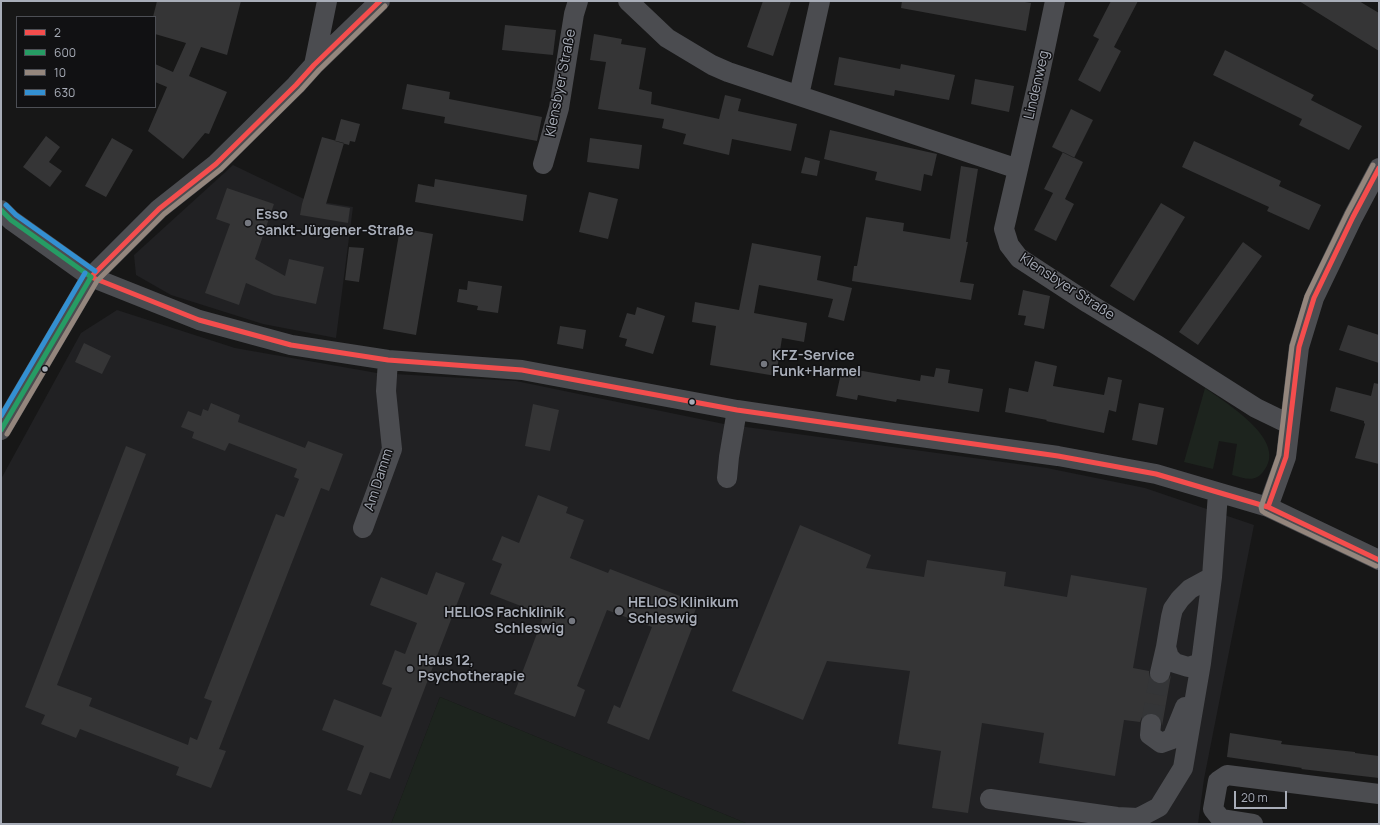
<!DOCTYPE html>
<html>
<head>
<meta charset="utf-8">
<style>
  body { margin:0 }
  #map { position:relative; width:1380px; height:825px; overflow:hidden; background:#171717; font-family:Manrope,sans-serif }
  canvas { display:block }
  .frame { position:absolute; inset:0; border:2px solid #a8adb8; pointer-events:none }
  .legend { position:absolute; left:16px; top:16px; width:140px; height:92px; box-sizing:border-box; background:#111113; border:1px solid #4d4f55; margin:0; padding:5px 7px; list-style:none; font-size:12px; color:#a8adb8 }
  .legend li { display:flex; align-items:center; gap:8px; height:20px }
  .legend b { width:20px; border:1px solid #4d4f55 }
  .scale { position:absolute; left:1234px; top:791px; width:53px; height:18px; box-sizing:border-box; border:2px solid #a8adb8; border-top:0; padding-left:5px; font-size:12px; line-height:14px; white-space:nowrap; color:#a8adb8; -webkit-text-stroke:3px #111113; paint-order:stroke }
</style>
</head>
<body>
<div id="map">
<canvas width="1380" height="825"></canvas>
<div class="frame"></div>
<ul class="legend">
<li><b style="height:5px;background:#f44d4d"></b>2</li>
<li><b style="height:5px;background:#269c64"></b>600</li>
<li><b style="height:5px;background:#94867d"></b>10</li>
<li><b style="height:5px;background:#3390d2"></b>630</li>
</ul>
<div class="scale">20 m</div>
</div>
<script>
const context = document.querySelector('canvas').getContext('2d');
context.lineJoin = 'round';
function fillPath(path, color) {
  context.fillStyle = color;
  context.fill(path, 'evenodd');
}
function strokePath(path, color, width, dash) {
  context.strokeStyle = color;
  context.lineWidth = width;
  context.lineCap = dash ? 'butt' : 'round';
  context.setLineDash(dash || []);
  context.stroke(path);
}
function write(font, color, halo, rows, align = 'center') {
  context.font = font + ' Manrope,sans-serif';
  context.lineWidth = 3;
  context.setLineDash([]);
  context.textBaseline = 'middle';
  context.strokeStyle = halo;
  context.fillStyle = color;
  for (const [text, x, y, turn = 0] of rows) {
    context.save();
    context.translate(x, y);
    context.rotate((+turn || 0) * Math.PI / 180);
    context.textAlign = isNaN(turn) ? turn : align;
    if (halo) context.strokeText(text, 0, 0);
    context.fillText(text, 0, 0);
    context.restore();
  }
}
fillPath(new Path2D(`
  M 233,165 L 304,199 L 353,207 L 336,338 L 263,324 L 171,295 L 136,275 L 134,255 Z
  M 117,310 L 235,348 L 377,373 L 516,381 L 724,424 L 1047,468 L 1145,488 L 1254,525 L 1204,779 L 1198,824 L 748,824 L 440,697 L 391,824 L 1,824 L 1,479 L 81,333 Z`), '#212123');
fillPath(new Path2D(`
  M 1205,388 C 1226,403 1290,441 1263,472 C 1254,483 1244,478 1232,475 L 1237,444 L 1219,441 L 1213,469 L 1184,462 Z
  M 440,697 L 748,824 L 391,824 Z`), '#1d241e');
fillPath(new Path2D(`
  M 157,1 L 241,1 L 227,55 L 201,47 L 189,76 L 227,92 L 209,134 L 205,133 L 183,159 L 148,131 L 167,87 L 155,82 L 155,64 L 173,72 L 186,43 L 155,34 L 155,17 L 153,17 Z
  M 763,1 L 791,1 L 773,56 L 747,47 Z
  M 902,1 L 1019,1 L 1031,3 L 1026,31 L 901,8 Z
  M 1111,1 L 1138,1 L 1114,47 L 1121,51 L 1100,92 L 1078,80 L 1099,39 L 1093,36 Z
  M 1299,1 L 1359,1 L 1379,13 L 1379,51 Z
  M 505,25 L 556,30 L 553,55 L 502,50 Z
  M 594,34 L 622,39 L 621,44 L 646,48 L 639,89 L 652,92 L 651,104 L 719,119 L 725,95 L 741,99 L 738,111 L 797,124 L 791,151 L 732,139 L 729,155 L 683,144 L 686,134 L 662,128 L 664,119 L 598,109 L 606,62 L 590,60 Z
  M 1225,50 L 1314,95 L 1311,100 L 1362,126 L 1349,150 L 1299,125 L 1302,119 L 1213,75 Z
  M 839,57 L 900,69 L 901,64 L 955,75 L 949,100 L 895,90 L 894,96 L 834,85 Z
  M 975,79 L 1014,86 L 1009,112 L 971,104 Z
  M 407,84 L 450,92 L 449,99 L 542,117 L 537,141 L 444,123 L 445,117 L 402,109 Z
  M 1071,109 L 1093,120 L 1074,158 L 1052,147 Z
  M 341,119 L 360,124 L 355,142 L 350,141 L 349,145 L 335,141 Z
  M 830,130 L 937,154 L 932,176 L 924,174 L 921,191 L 875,180 L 877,172 L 824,159 Z
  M 46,136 L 60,147 L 49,162 L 62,171 L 50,187 L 23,167 Z
  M 322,137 L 344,143 L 326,204 L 350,208 L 348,223 L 300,215 L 302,204 Z
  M 112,138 L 133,150 L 106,197 L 85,186 Z
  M 590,138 L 642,145 L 639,169 L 587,162 Z
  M 1194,141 L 1281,181 L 1279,186 L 1321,205 L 1309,230 L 1267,211 L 1269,207 L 1182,167 Z
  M 1063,152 L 1083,162 L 1065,199 L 1074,204 L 1056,241 L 1034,230 L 1053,193 L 1044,189 Z
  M 805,157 L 820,161 L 817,176 L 801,173 Z
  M 961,166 L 978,169 L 966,242 L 968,242 L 960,282 L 974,284 L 971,300 L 852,281 L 854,266 L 857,266 L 866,217 L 904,223 L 903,231 L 950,239 Z
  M 435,179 L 527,195 L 523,221 L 415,202 L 418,184 L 434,187 Z
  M 227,188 L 274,204 L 255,259 L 285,276 L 289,259 L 324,267 L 316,304 L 274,295 L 246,283 L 239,305 L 205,293 L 230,224 L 216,219 Z
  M 589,192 L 618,199 L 608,239 L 579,232 Z
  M 1161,203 L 1185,217 L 1134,301 L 1110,286 Z
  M 400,228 L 433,234 L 416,335 L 383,329 Z
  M 1243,242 L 1262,256 L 1198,345 L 1179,332 Z
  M 752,243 L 821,256 L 817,280 L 852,288 L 844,321 L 828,317 L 833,299 L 759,285 L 754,313 L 807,323 L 804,342 L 782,338 L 776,376 L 710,365 L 716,326 L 692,322 L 695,302 L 739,310 Z
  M 349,247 L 364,248 L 359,282 L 345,280 Z
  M 468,281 L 502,286 L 498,313 L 477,310 L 478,306 L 457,302 L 459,289 L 467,290 Z
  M 1023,290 L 1050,296 L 1044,329 L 1024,325 L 1026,316 L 1018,315 Z
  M 637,307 L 665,316 L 653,354 L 625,346 L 627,339 L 619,337 L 627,313 L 635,315 Z
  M 1348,325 L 1379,335 L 1379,363 L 1339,350 Z
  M 560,326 L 586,330 L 583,349 L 557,344 Z
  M 84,343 L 111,356 L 102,374 L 75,362 Z
  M 1035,361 L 1057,366 L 1053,386 L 1104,395 L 1108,377 L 1122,380 L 1116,412 L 1109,410 L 1104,433 L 1046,421 L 1047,420 L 1005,412 L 1009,388 L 1028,392 Z
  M 936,368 L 950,370 L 948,383 L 983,389 L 979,412 L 897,399 L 896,402 L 858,395 L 857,400 L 836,396 L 841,373 L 855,376 L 857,370 L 920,381 L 921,375 L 934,377 Z
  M 1374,383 L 1379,384 L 1379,464 L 1355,458 L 1365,424 L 1364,423 L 1364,421 L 1330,411 L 1336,387 L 1371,396 Z
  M 211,403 L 240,415 L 238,422 L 305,448 L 308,441 L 343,454 L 329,491 L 321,488 L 219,749 L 226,751 L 211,788 L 176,775 L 179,767 L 80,729 L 76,738 L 41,724 L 45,715 L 25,707 L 126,446 L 146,454 L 57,685 L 92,698 L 89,706 L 188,745 L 190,737 L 197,740 L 212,701 L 204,698 L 276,514 L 284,517 L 299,479 L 294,477 L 297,469 L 229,443 L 225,451 L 192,438 L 194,432 L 181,427 L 188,411 L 201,416 L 203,409 L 208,411 Z
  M 1139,403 L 1164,408 L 1157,445 L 1132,440 Z
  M 533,404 L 559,410 L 550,451 L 525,446 Z
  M 538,495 L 568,507 L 566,513 L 584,520 L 570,558 L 608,573 L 610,569 L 698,603 L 689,627 L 692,628 L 649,740 L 607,723 L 614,705 L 620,708 L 652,627 L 607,610 L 577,686 L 585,690 L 575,717 L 514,694 L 544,615 L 490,594 L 502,564 L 492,560 L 502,536 L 519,543 Z
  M 800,525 L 871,555 L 866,568 L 924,577 L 927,560 L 1006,572 L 1004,586 L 1067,597 L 1071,575 L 1147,588 L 1133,668 L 1149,671 L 1149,676 L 1152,681 L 1158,684 L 1163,684 L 1168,681 L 1171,675 L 1162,726 L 1161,719 L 1158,715 L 1152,713 L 1146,714 L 1142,717 L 1140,722 L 1124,720 L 1115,776 L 1039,763 L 1044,733 L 982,723 L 968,813 L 932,808 L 941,751 L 898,744 L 910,671 L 827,661 L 803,720 L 732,691 Z
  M 436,572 L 465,583 L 390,779 L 370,772 L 361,795 L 347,790 L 364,746 L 322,730 L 334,699 L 381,717 L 392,688 L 382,684 L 395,650 L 405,654 L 417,623 L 370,605 L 381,577 L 427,595 Z
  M 1230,733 L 1282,741 L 1281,744 L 1355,752 L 1355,753 L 1379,756 L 1379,778 L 1301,769 L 1302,768 L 1227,757 Z`), '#353536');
strokePath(new Path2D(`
  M 1151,724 L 1160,673`), '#343537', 20, [20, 10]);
strokePath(new Path2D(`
  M 628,1 L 667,38 L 712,65 L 728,72 L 1018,169 L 1004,229 L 1009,245 L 1019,258 L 1088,303 L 1157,345 L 1256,408 L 1289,424
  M 314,65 L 327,1
  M 799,95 L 820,1
  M 543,164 L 559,108 L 574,14 L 578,1
  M 1018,169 L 1038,82 L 1055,1
  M 1,210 L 11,220 L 91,277 L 199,320 L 291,345 L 388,360 L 522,370 L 737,410 L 892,433 L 1058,456 L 1156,474 L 1268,507 L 1379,560
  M 1,430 L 91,277 L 159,209 L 216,164 L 296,85 L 314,65 L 380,1
  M 727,478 L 729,457 L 737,410
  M 1268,507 L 1286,457 L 1299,347 L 1314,298 L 1353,217 L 1379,168
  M 363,528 L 392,449 L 386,391 L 388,360
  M 1201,663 L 1188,667 L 1175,663 L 1169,657 L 1166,647 L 1171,617 L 1173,609 L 1180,599 L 1190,589 L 1212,577
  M 1160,673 L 1166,647
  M 1151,724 L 1150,735 L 1161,743 L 1172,739 L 1185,707
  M 990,799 L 1117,817 L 1138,818 L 1159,807 L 1183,768 L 1201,663 L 1212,577 L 1218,493
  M 1253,824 L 1221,819 L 1213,809 L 1218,781 L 1227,775 L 1379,794`), '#4b4c50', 20);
strokePath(new Path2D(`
  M 380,1 L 314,65 L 296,85 L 216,164 L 159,209 L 91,277 L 199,320 L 291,345 L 388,360 L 522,370 L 737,410 L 1058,456 L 1156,474 L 1268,507 L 1379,560
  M 1268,507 L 1286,457 L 1299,347 L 1314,298 L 1353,217 L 1379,168`), '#f44d4d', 5);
strokePath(new Path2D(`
  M 1,210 L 11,220 L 91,277
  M 1,430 L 91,277`), '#269c64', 5);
strokePath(new Path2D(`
  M 1373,165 L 1347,214 L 1307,296 L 1292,346 L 1279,455 L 1261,507 L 1262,511 L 1265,513 L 1376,566
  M 7,434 L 97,281 L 164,214 L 221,169 L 301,90 L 319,70 L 385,6`), '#94867d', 5);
strokePath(new Path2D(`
  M 6,205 L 16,215 L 95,271
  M 1,416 L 85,273`), '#3390d2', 5);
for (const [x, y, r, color] of [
  [248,223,4,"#757880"],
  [764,364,4,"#757880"],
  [45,369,3.5,"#a8adb8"],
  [692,402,3.5,"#a8adb8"],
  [619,611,5,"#757880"],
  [572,621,4,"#757880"],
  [410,669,4,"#757880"]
]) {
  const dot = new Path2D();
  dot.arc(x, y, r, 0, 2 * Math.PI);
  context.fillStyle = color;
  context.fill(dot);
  strokePath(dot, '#111113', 1.5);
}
write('14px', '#a8adb8', '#111113', [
  ["Klensbyer Straße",561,83,-79],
  ["Lindenweg",1037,85,-77],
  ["Klensbyer Straße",1067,287,33],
  ["Am Damm",379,480,-72]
]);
write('bold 14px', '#a8adb8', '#111113', [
  ["Esso",256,215],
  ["Sankt-Jürgener-Straße",256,231],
  ["KFZ-Service",772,356],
  ["Funk+Harmel",772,372],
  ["HELIOS Klinikum",628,603],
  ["Schleswig",628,619],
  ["HELIOS Fachklinik",564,613,"right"],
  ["Schleswig",564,629,"right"],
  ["Haus 12,",418,661],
  ["Psychotherapie",418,677]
], 'left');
</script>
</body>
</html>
